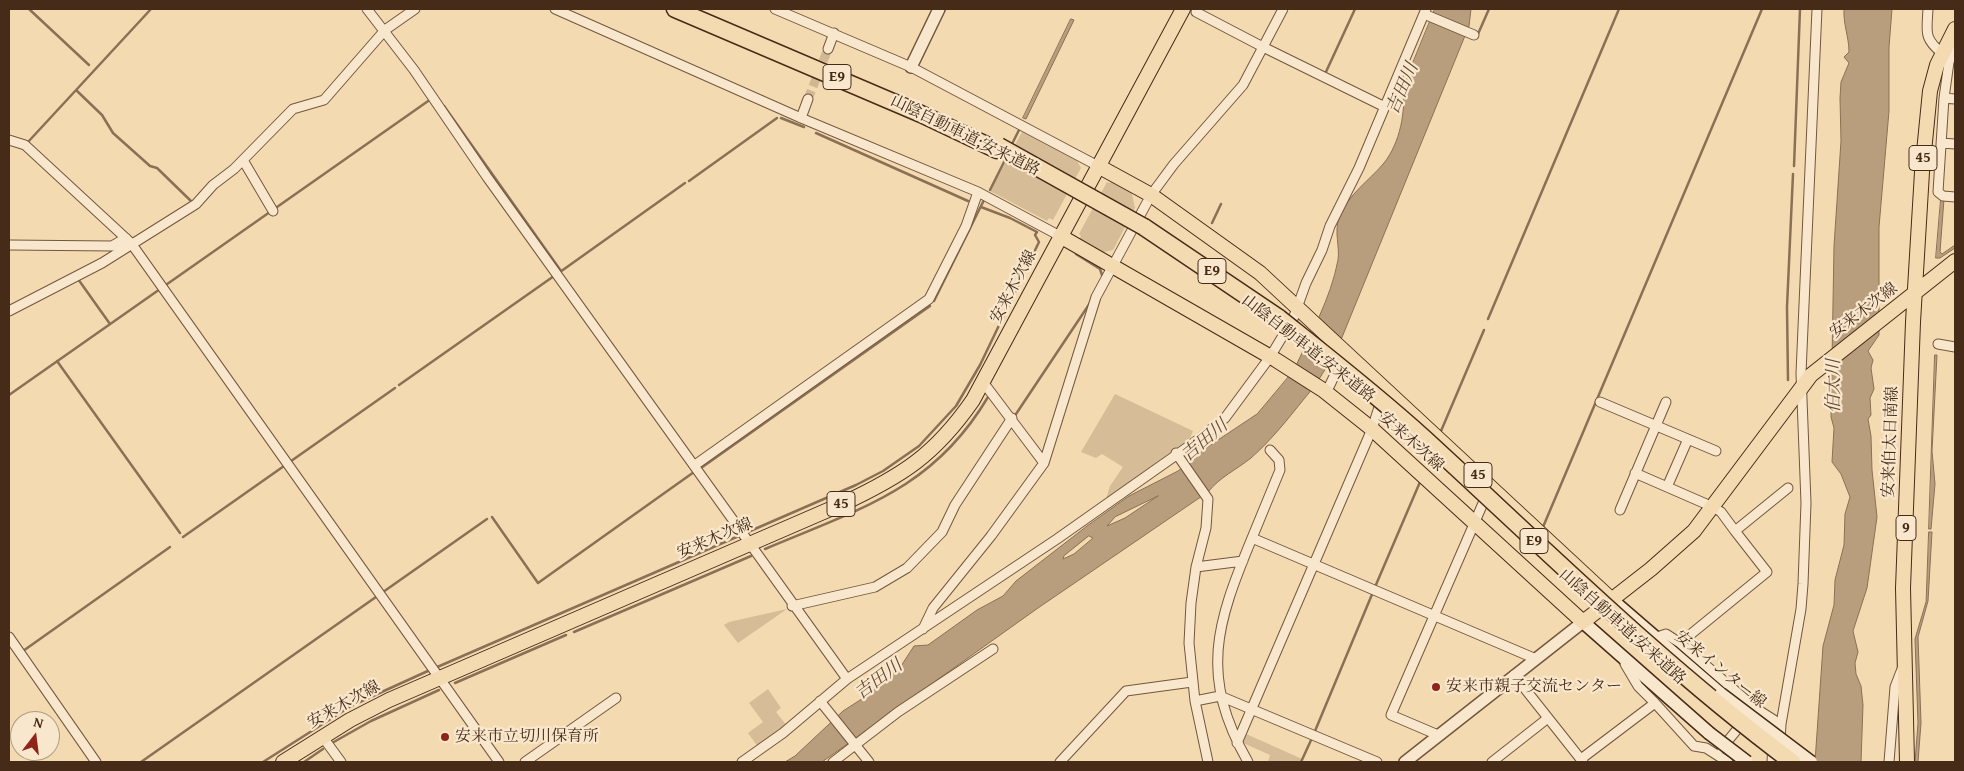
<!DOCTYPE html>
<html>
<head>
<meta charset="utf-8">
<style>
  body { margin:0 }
  #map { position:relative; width:1964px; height:771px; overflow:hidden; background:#f4dab1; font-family:"Gentium Book Plus",serif }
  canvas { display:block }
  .frame { position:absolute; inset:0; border:10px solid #462b18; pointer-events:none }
  .north { position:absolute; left:10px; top:711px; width:50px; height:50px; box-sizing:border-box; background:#f8e7cc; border:1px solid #b19c84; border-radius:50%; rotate:15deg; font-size:14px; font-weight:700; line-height:20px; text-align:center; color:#462b18 }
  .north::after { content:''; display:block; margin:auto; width:18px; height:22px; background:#8f2418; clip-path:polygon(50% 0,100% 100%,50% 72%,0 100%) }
</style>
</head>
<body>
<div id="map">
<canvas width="1964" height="771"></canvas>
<div class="frame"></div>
<div class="north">N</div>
</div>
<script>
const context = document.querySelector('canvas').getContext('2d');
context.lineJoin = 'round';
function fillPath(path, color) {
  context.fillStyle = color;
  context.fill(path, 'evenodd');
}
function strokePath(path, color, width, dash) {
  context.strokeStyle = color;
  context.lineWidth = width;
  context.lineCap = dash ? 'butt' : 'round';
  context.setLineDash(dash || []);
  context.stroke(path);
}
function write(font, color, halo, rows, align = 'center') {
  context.font = font + ' "Gentium Book Plus","Noto Serif JP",serif';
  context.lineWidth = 4.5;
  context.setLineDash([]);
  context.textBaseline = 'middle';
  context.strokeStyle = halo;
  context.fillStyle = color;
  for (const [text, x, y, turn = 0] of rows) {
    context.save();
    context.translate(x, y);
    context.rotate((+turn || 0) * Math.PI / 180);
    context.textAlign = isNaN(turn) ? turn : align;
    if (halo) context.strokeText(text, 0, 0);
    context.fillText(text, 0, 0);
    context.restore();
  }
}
fillPath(new Path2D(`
  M 1022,132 L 1077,161 L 1081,168 L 1053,220 L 1049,218 L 1047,221 L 990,191 Z
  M 1112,180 L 1131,190 L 1135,208 L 1113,250 L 1099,253 L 1078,241 L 1081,236 L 1079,234 L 1107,182 L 1110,183 Z
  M 1115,394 L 1193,431 L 1190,438 L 1106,499 L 1110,486 L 1123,467 L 1102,454 L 1096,458 L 1081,452 Z
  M 787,609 L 738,643 L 724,625 L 729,622 Z
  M 768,689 L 781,708 L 776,712 L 787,726 L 758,747 L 748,733 L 763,722 L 749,703 Z
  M 1244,733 L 1302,759 L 1301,762 L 1268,762 L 1270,755 L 1241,742 Z`), '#d6bc97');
const water = new Path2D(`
  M 1435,9 L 1471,9 L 1469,26 L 1336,352 L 1316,384 L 1294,370 C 1310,335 1331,298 1338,260 C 1340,247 1334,232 1339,218 C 1349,193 1368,182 1384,163 C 1400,143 1406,111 1403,87 Z
  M 1844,9 L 1892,9 L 1889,47 L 1889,111 L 1879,227 L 1879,335 L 1868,351 L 1873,360 L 1871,368 L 1874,389 L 1870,398 L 1871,415 L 1868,419 L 1871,436 L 1872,470 L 1877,517 L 1867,588 L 1853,631 L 1858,652 L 1855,663 L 1856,674 L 1861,686 L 1863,705 L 1861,762 L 1815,762 L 1823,646 L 1834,605 L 1835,580 L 1844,545 L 1845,514 L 1850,497 L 1841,474 L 1832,462 L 1834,428 L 1831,417 L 1834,246 L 1841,141 L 1840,98 L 1841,82 L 1849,63 L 1844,57 L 1849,52 C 1849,37 1843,24 1844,9 Z
  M 1071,19 L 1074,20 L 1026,119 L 1023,118 Z
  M 1941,199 L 1944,199 L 1940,252 L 1942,254 L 1955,245 L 1955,248 L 1940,258 L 1936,258 Z
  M 1935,355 L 1937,355 L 1932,451 L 1935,484 L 1931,529 L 1929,529 Z
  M 1292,373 L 1313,388 C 1293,412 1275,437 1251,458 C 1236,470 1220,477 1208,492 L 1038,608 L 822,762 L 785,762 L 795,756 L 843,711 L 871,693 L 901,666 L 914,646 L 928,645 L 977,610 L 1003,596 L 1016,581 L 1087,526 L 1129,496 L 1178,471 L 1206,448 L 1257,414 ZM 1158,496 L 1125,518 L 1107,526 L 1115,517 ZM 1089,536 L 1093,538 L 1074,554 L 1063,559 L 1064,556 Z
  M 1929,532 L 1932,532 L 1928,601 L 1918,637 L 1921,723 L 1918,762 L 1915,762 L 1918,723 L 1915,639 L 1926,602 Z`);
fillPath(water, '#b99e7d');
strokePath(water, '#8b7055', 1);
strokePath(new Path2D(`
  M 29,9 L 89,65
  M 1478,34 L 1489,9
  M 1325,74 L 1355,9
  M 76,90 L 102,115 L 113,133 L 150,166 L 157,168 L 192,202
  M 444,106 L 561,271
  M 781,118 L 804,127
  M 816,133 L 968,201
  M 28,142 L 151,9
  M 1011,146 L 1019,130
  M 1794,166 L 1800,9
  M 689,181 L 777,118
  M 990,190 L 1006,158
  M 1212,223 L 1221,204
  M 1076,254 L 1100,269 L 1103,278
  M 560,272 L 685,183
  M 78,279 L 110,324
  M 934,301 L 984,200
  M 1488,319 L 1619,9
  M 57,361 L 180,533
  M 1788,380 L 1787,307 L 1793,174
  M 399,385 L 554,276
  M 9,395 L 431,99
  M 1014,417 L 1090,303
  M 1441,431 L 1484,330
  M 701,468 L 930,306
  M 492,517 L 538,583 L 694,472
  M 1543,527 L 1762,9
  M 183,537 L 395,388
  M 765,549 C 859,509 933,490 988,397
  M 1375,587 L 1420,482
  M 574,632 L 751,556
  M 23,651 L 170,547
  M 435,668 L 856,485 L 883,471 L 919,446 L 956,406 L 980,365 L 1039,242 L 1035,235 L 1037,232 L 1010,218 L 981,207
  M 455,683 L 566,635
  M 1315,731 L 1373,592
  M 332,743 L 371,721 L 439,690
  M 141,762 L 487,519
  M 263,762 L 351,706 L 430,670
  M 304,762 L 323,749
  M 1301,762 L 1312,738`), '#8b7055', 2.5);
strokePath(new Path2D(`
  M 808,99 L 828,49`), '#d1b792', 9, [9, 4.5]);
const minor = new Path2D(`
  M 367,9 L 414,70 L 487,177 L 847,679
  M 555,9 L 801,118 L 978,192 L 1060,236
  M 775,9 L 911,67 L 1098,166
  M 1928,9 C 1927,31 1923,38 1942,53
  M 1196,12 L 1263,47 L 1283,9
  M 1424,14 L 1474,35
  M 1955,46 L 1949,62 L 1944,98 L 1955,99
  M 828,49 L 834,33
  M 1944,98 L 1938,192 L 1943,196 L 1955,197
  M 801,118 L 808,99
  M 9,140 L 25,145 L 131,243 L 499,762
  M 1941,143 L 1955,144
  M 243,160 L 273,211
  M 9,245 L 112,246 L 126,238
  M 9,311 L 102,263 L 196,204 L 213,185 L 234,169 L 293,109 L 324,100 L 385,30 L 415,9
  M 1938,344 L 1955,347
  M 983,382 L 1044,463
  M 1326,393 L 1340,364
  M 1600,402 L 1716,451
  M 1176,453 L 1208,499 L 1206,528 L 1196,567 L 1191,603 L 1189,643 L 1195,701 L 1208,762
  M 695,465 L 929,299 L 966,226 L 978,192
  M 1635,473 L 1713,507 L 1721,512 L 1735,531
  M 1667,487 L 1688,439
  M 1620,510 L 1666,402
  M 1252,538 L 1280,470 L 1279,460 L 1270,450
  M 1196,567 L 1243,561
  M 792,606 L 875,587 L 907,568 L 942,532 L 955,505 L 1012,418
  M 923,629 L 933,608 L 991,536 L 1044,463 L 1096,297 L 1151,195 L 1174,164 L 1243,85 L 1263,47 L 1385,107
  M 9,637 L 96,762
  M 1654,638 L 1666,634 L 1680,643 L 1755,708 L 1774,720 L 1772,762
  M 1680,643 L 1767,572 L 1735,531 L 1788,488
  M 1514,675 L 1583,762
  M 820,701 L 869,762
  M 1195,701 L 1220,696 L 1377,762
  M 1655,703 L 1694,746 L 1706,748 L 1728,762
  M 1438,735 L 1391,715 L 1487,494
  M 322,736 L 341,762
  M 1237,743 L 1372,429 L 1382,398
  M 1722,748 L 1744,721
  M 1581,759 L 1655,703 L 1638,686 L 1625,664 L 1626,661
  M 525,762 L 616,698
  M 742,762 L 783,733 L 847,679 L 1057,539 L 1199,439 L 1225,418 L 1270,357 L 1293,319 L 1306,283 L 1322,250 L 1330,226 L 1359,168 L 1426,9
  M 833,762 L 898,712 L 993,649
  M 1060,762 L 1126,691 L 1192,682
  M 1248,762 C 1199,675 1216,625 1252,538 L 1536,659
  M 1492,762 L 1548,718
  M 1779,762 L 1781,724 L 1801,609 L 1803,584 L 1806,503 L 1801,373 L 1817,9
  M 1889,762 L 1895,687 L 1902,669`);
const tertiary = new Path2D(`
  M 911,67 L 939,9
  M 1405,762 L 1583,622`);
const secondary = new Path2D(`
  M 1612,600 L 1721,694
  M 1583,622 L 1709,733`);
const primary = new Path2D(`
  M 1098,166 L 1151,195 L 1260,273 L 1612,600
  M 1060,236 L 1276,360 L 1323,390 L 1372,429 L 1583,622 L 1651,569 L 1694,531 L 1811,375 L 1955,261
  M 283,762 L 350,720 L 389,700 L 842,504 C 902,476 935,455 973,400 L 1183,9
  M 1907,762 L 1903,588 L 1913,322 L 1922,172 L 1930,91 L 1937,65 L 1955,29`);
const motorway = new Path2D(`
  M 675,9 L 921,114 L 997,150
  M 1144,227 L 1279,318`);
strokePath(minor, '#72573e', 11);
strokePath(tertiary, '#72573e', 14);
strokePath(secondary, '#462b18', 15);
strokePath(primary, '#462b18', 16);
strokePath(motorway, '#462b18', 19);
strokePath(minor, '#f8e7cc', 9);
strokePath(tertiary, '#f8e7cc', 11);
strokePath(secondary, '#f8e7cc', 12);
strokePath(primary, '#f4dab1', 14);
strokePath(motorway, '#f4dab1', 16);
const secondaryBridge = new Path2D(`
  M 1721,694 L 1811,762
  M 1709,733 L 1747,762`);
const motorwayBridge = new Path2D(`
  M 999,146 L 1144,227
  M 1279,318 C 1328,357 1378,396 1424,438 C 1545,549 1661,664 1792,762`);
strokePath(secondaryBridge, '#462b18', 15, []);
strokePath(motorwayBridge, '#462b18', 19, []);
strokePath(secondaryBridge, '#f8e7cc', 12);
strokePath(motorwayBridge, '#f4dab1', 16);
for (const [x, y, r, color] of [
  [1436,687,5,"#8f2418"],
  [445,737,5,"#8f2418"]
]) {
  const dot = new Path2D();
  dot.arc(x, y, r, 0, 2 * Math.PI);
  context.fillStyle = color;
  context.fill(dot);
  strokePath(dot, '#f8e7cc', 2);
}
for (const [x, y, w] of [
  [837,77,28],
  [1923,158,28],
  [1212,271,28],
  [1478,475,28],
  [841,504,28],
  [1906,528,20],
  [1534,541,28]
]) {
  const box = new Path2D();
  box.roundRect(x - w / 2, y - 12.5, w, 25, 4);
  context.fillStyle = '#f8e7cc';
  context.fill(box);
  strokePath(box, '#462b18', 1);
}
write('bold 15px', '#462b18', null, [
  ["E9",837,77],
  ["45",1923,158],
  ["E9",1212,271],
  ["45",1478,475],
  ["45",841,504],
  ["9",1906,528],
  ["E9",1534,541]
]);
write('16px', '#462b18', '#f8e7cc', [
  ["山陰自動車道;安来道路",965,136,26],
  ["安来木次線",1014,287,-62],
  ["安来木次線",1864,311,-37],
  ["山陰自動車道;安来道路",1308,349,38],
  ["安来木次線",1411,442,42],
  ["安来伯太日南線",1891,442,-88],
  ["安来木次線",715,539,-23],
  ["山陰自動車道;安来道路",1622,627,42],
  ["安来インター線",1720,670,39],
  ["安来木次線",344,705,-29]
]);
write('16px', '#462b18', '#f8e7cc', [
  ["安来市親子交流センター",1446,687],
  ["安来市立切川保育所",455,737]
], 'left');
write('italic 18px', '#634831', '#f8e7cc', [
  ["吉田川",1403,89,-67],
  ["伯太川",1834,386,-90],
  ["吉田川",1205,441,-40],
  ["吉田川",879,680,-37]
]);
</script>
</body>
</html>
